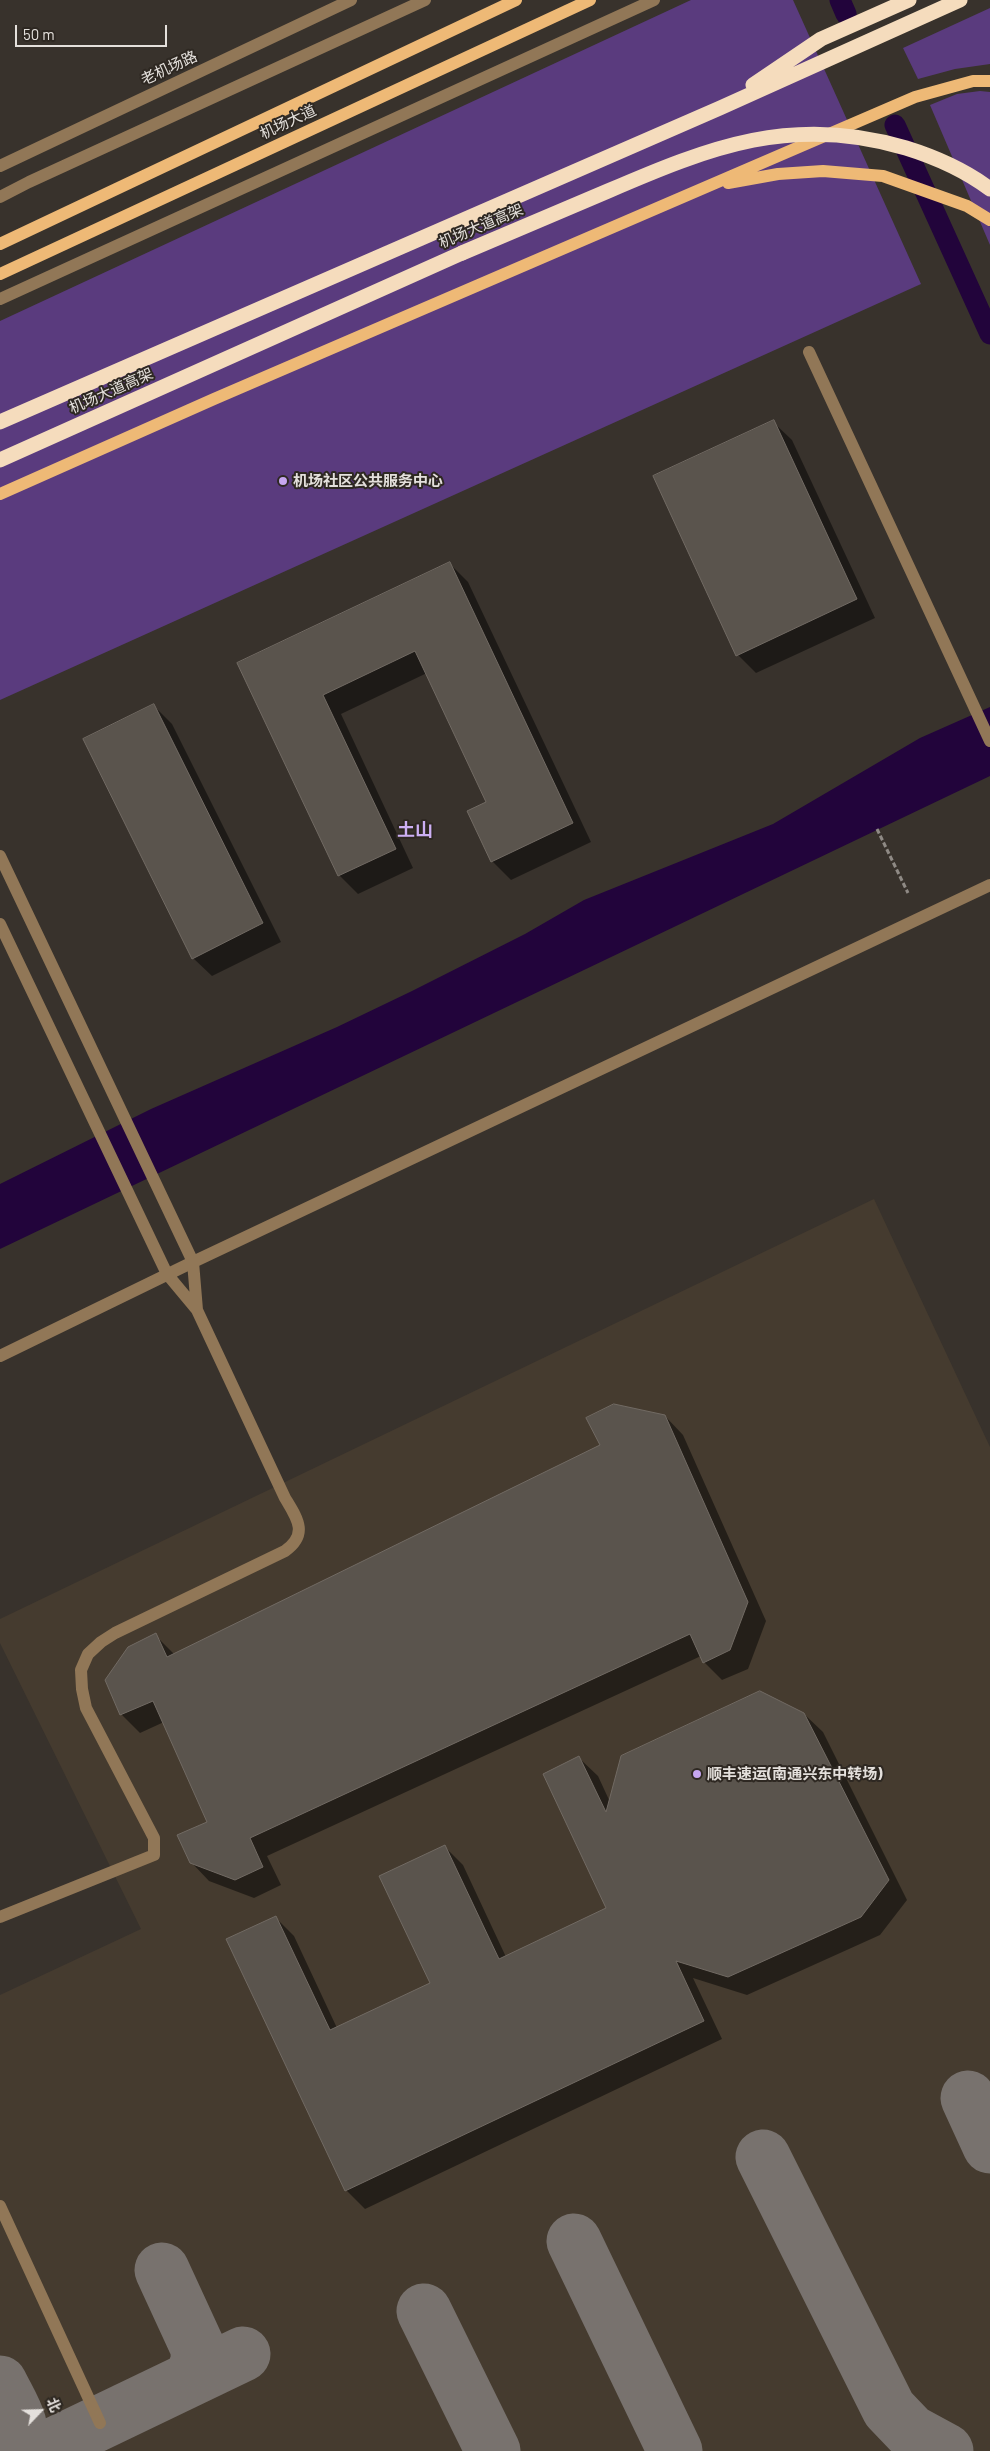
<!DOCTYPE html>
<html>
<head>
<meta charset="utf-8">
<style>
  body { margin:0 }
  #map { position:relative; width:990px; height:2451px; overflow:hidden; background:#38322c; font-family:Barlow,"Noto Sans SC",sans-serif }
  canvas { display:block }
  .north { position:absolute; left:15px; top:2386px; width:50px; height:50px; -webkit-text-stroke:4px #2e2822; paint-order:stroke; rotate:66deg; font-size:14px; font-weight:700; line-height:20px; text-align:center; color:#e4e0dc }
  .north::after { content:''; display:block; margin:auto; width:18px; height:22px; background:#e4e0dc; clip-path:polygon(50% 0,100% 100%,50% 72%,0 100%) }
  .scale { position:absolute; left:15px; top:25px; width:152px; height:22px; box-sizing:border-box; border:2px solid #e4e0dc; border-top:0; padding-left:6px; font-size:15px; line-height:18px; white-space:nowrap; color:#e4e0dc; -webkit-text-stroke:4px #2e2822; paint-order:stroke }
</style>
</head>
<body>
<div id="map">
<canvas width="990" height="2451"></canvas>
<div class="north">北</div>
<div class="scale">50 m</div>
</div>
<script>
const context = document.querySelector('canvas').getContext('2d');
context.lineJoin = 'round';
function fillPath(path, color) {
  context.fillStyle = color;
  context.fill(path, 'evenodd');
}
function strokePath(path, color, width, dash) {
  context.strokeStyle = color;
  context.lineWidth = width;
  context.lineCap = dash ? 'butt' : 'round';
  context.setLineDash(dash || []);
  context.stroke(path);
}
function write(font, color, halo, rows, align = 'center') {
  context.font = font + ' Barlow,"Noto Sans SC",sans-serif';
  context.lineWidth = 4;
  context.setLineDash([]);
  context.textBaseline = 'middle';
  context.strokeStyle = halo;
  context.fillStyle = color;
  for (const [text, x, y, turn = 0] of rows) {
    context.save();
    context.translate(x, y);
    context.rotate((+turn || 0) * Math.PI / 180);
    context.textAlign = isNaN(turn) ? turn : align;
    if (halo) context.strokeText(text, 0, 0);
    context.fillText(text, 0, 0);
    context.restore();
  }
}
fillPath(new Path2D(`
  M 874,1199 L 990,1447 L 990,2451 L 0,2451 L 0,1995 L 141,1929 L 0,1643 L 0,1619 Z`), '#453b2f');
fillPath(new Path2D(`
  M 691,0 L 793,0 L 921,284 L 0,700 L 0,321 Z
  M 990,8 L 990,64 L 955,69 L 918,79 L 903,48 Z
  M 980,91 L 990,92 L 990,245 L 930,105 L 957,94 Z`), '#5a3b7e');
fillPath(new Path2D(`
  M 990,707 L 990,776 L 0,1249 L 0,1184 L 151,1109 L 337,1027 L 412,991 L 525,934 L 584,900 L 773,824 L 920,738 Z`), '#22043b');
fillPath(new Path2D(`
  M 773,422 L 792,440 L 875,618 L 756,673 L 738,655 Z
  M 450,564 L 468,582 L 591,842 L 511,880 L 492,861 L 488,803 L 427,673 L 341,714 L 413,868 L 358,894 L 339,875 L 239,663 Z
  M 153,705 L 172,724 L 281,942 L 212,976 L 193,958 Z
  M 665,1416 L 683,1435 L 766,1621 L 748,1669 L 722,1680 L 704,1662 L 701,1656 L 267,1856 L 281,1885 L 254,1898 L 209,1881 L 191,1862 L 208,1823 L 164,1722 L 140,1733 L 122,1715 L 106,1680 L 155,1635 L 175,1655 Z
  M 804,1714 L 823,1732 L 907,1900 L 880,1935 L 747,1995 L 693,1978 L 722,2039 L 365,2209 L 346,2190 L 228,1940 L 275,1917 L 294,1936 L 337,2028 L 432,1983 L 444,1846 L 463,1865 L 506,1957 L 608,1909 L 579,1758 L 598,1776 L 610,1802 Z`), '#0007');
strokePath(new Path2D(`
  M 840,0 L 846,14
  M 895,125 L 990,334`), '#22043b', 21);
strokePath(new Path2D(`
  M 968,2098 L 990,2146
  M 763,2157 L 889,2409 L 911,2432 L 946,2451
  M 574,2241 L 675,2451
  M 162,2270 L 197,2346 C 200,2360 197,2368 189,2380
  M 424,2311 L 493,2451
  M 0,2383 C 10,2404 28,2428 18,2451
  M 41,2451 L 243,2354`), '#78726e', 55);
const building = new Path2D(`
  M 774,420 L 857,599 L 736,656 L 653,476 Z
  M 450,562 L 573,823 L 491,862 L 467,811 L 486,802 L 415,651 L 323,695 L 396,849 L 338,876 L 237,663 Z
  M 154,704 L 263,923 L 192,959 L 83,739 Z
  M 614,1404 L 665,1415 L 748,1602 L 730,1650 L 703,1663 L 690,1634 L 250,1838 L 263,1867 L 235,1880 L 190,1863 L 177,1835 L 207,1822 L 153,1701 L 120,1715 L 105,1680 L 128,1647 L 156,1633 L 167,1657 L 600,1445 L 586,1418 Z
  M 760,1691 L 804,1713 L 889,1880 L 861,1917 L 728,1977 L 676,1961 L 704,2021 L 345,2191 L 226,1939 L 276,1916 L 330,2030 L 430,1983 L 379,1876 L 445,1845 L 499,1959 L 606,1908 L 543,1774 L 579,1756 L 606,1812 L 621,1756 Z`);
fillPath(building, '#5a544d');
strokePath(building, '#716a63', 1);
strokePath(new Path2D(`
  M 877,829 L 908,893`), '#8f8a85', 3, [5, 2.5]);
strokePath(new Path2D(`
  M 0,166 L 351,0
  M 0,197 L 29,182 L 425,0
  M 0,299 L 654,0
  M 809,352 L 990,741
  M 0,856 L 193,1262 L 197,1310
  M 0,924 L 167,1274 L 197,1310 L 285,1498 C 297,1518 309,1534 285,1551 L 115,1633 L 101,1642 L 88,1654 L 81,1670 L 82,1689 L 86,1708 L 154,1838 L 154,1855 L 0,1917
  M 0,1356 L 193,1262 L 990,885
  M 0,2206 L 100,2423`), '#917757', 12);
strokePath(new Path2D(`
  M 728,183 L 778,174 L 823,171 L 883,176 L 967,206 L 990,220
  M 0,244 L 516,0
  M 0,274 L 590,0
  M 0,494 L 214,399 L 915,97 L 973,81 L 990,81`), '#eeb976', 12);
strokePath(new Path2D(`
  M 753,85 L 821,39 L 909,0
  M 0,422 L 720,108 L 960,0
  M 0,460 L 462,253`), '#f5dcbd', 15);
strokePath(new Path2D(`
  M 462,253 C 510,233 559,212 608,191 C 710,147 793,114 906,148 C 935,157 966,171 990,189`), '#f5dcbd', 15);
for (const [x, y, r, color] of [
  [283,481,5,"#c6a6f0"],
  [697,1774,5,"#c6a6f0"]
]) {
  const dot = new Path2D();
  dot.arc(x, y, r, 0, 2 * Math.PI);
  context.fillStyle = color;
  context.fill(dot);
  strokePath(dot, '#2e2822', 2);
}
write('15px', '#e4e0dc', '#2e2822', [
  ["老机场路",169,68,-25],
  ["机场大道",288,122,-25],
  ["机场大道高架",481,226,-23],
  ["机场大道高架",111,391,-24]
]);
write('bold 15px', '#e4e0dc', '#2e2822', [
  ["机场社区公共服务中心",293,481],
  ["顺丰速运(南通兴东中转场)",707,1774]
], 'left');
write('bold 18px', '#ccaff3', '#2e2822', [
  ["土山",415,830]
]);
</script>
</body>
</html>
